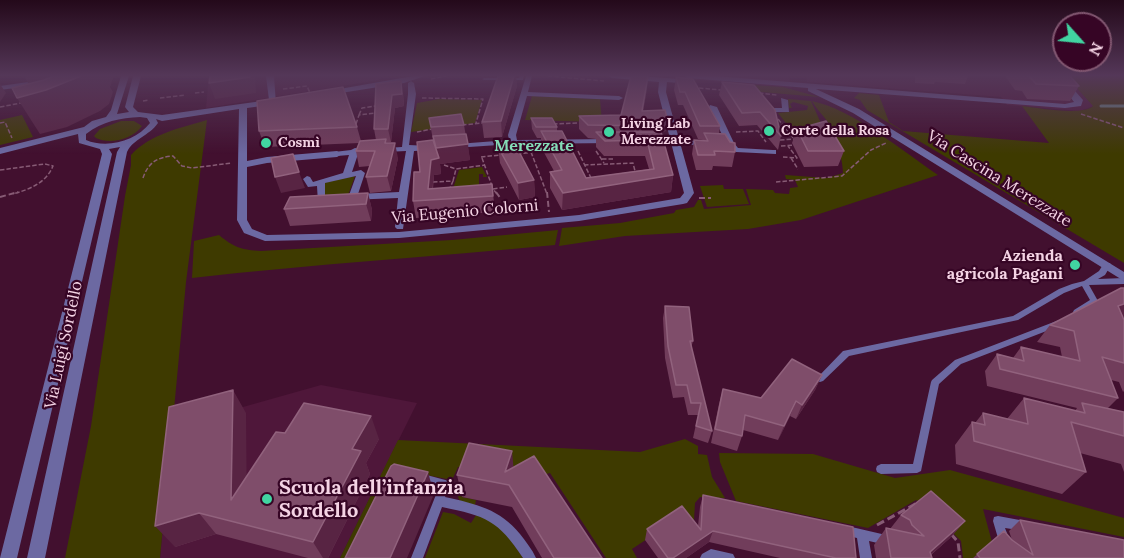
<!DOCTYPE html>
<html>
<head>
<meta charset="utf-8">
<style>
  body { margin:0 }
  #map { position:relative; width:1124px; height:558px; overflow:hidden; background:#42102f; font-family:Lora,serif }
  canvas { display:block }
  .north { position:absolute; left:1052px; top:12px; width:60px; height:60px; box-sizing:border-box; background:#360525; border:2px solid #825771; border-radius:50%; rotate:117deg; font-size:16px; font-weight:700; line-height:24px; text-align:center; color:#f4d3e4 }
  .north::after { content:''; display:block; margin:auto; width:21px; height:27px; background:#41d4a1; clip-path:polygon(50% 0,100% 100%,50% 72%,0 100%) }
</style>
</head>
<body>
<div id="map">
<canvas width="1124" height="558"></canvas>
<div class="north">N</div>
</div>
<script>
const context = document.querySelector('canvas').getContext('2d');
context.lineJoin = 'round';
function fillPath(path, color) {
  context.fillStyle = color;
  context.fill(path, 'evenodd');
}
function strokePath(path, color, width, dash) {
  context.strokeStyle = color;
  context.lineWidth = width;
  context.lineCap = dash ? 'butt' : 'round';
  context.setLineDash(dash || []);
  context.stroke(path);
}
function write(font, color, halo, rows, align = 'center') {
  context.font = font + ' Lora,serif';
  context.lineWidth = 4.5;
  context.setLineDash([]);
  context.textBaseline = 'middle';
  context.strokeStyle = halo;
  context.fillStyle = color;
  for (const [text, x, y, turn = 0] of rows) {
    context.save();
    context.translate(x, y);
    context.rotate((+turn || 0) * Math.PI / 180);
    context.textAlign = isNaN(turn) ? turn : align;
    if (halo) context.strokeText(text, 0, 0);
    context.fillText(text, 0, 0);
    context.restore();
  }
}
fillPath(new Path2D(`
  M 209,76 L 382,76 L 379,80 L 206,108 Z
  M 647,76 L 789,76 L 792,88 L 732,83 Z
  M 806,76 L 1066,76 L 1094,106 L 1080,111 L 1007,105 L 1001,97 L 807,82 Z
  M 321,385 L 417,403 L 340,558 L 160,558 L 172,427 Z`), '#4f173a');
fillPath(new Path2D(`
  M 1066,76 L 1124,76 L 1124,263 L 867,110 L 860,100 L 854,98 L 859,93 L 879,95 L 889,122 L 903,131 L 1049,143 L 1022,106 C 1038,108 1083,116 1093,106 Z
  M 738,84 L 783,87 L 819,97 L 727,89 Z
  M 532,96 L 600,99 L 602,122 L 525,120 Z
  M 439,99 L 482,100 L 475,123 L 411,132 L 417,103 Z
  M 788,99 L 811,101 L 824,130 L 796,136 L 778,113 L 807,110 L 808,106 L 793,102 L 790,104 L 792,108 L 789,108 Z
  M 812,101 C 852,109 904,152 938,175 L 801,220 L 748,229 L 625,236 L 559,246 L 562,228 L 620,223 L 674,213 L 676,210 L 694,207 L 698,200 L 701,200 L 704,209 L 751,205 L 746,189 L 773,190 L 775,193 L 789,194 L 790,188 L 798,187 L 795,180 L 786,179 L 785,175 L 827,178 L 843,173 C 843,161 836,135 830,125 C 825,117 817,110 812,101 Z
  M 22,115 L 33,137 L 0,145 L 0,120 Z
  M 207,120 L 186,282 L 160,558 L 65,558 L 91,426 L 125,196 L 131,165 L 131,155 C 150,134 180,128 207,120 Z
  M 121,121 L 134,121 L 142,126 C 133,139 110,145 96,138 L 94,136 L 100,129 Z
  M 482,167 L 487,177 L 483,177 L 483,174 L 479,174 L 479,186 L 451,195 L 459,170 Z
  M 355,176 L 347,198 L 325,200 L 323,183 Z
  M 723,185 L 724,189 L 743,189 L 749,204 L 707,207 L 700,186 Z
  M 558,230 L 555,245 C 434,257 313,264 192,278 L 194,241 L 219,235 C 233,247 242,250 261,251 L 452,240 Z
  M 685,439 L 698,446 L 698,454 L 707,455 L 712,477 L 725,498 L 700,497 L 695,503 L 694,520 L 686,526 L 679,518 L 632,549 L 637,558 L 606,558 L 550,473 L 462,497 L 476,500 L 475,505 L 460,501 L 458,497 L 469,470 L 458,467 L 452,480 L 396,469 L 353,558 L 340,558 L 398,440 L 640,452 Z
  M 719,453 L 813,454 L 895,478 L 950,470 L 1124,518 L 1124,537 L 983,509 L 992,542 L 974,558 L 963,558 L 961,541 L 924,504 L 916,500 L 868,528 L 736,501 L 720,462 Z
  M 443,512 L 454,514 L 471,523 L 478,512 L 502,527 L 523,558 L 425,558 Z`), '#3e3a00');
strokePath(new Path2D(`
  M 1101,106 L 1124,106`), '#698f82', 3);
strokePath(new Path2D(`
  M 548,76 L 604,81
  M 431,79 L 446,76
  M 699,88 L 721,90
  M 283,89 L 307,86 L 310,93
  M 195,93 L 204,92
  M 759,93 L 777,95
  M 160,98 L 185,95
  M 422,98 L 483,99 L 476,123
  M 143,101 L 149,100
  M 0,107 L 21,103
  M 1081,114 L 1124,128
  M 359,115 L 362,108 L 376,106
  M 778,119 L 795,140
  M 0,123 L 5,122 L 12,138
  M 356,124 L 359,115 L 376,113
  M 553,124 L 580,123
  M 462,125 L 483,123
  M 417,132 L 432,129
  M 736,132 L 758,131 L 766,142
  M 780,140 L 795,139
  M 781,146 L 794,145
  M 578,151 L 591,178
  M 596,151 L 604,163
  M 531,152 L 547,194
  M 517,154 L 533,152
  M 481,157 L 500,155
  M 783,157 L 797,158 L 788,146
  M 482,158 L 493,189 L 490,190
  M 791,158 L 798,169
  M 602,159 L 614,159
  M 444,165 L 456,169 L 485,165
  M 584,165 L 633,163 L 635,171
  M 0,170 L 45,164 L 53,166 C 46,183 30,189 13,194
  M 143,178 C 148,163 157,157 173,156 L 182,166 L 192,168 L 232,163
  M 453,181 L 456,169
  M 433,182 L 453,181 L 450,188
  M 776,182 L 842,176 L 871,150 L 886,143
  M 497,194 L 493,189 L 507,187`), '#875b75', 1.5, [4.5, 2]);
strokePath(new Path2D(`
  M 496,192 L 501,199
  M 547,192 L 549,212
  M 0,197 L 18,192
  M 699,198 L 711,198`), '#875b75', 2, [6, 3]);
strokePath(new Path2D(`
  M 877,525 L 919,502
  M 951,534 L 958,542 L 960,558`), '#875b75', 3, [8, 4]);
fillPath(new Path2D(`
  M 520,76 L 524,76 L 523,80 L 484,80 L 482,79 L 484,78 L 519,78 Z
  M 1104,263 L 1110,263 L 1111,265 L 1105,275 L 1098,279 L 1124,278 L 1124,284 L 1089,285 L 1098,301 L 1080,314 L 1074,314 L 1073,312 L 1074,310 L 1090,300 L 1082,286 L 1064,293 L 1018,320 L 849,356 L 823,381 L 820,382 L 817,381 L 816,379 L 843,351 L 1013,316 L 1059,289 L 1072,284 L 1084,281 L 1099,271 Z
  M 1059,320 L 1062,321 L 1063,323 L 1062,325 L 961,364 L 939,384 L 921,471 L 917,473 L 881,474 L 877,472 L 876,469 L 877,466 L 881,464 L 913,464 L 931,382 L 932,380 L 955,360 Z
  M 423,474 L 449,481 L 450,484 L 445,497 C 476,504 500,509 520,534 C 526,542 532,549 536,558 L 523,558 C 498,520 486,516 442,507 L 423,558 L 411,558 L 439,487 L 419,482 L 418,479 L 419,476 Z
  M 998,516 L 1025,521 L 1029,522 L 1030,526 L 1029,530 L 1025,531 L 1005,528 L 1010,541 L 1008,545 L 1004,546 L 1000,545 L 993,521 L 994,517 Z
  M 843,525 L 886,535 L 890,536 L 892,540 L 890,544 L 886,545 L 869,541 L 872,558 L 860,558 L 857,538 L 839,534 L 838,530 L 839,526 Z
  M 711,549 L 733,554 L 735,558 L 700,558 L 702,554 Z`), '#6c69a2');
fillPath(new Path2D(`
  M 526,76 L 532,76 L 528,92 L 619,96 L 623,98 L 619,100 L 527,96 L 516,135 L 517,140 L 609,139 L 612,139 L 612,143 L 513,144 L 454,148 L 454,144 L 457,144 L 509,140 L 508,135 Z
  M 411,81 L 414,83 L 416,94 L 409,145 L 429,146 L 433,148 L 429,150 L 414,151 L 403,229 L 397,229 L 395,227 L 398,198 L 349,200 L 348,198 L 356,176 L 325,183 L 325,198 L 333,199 L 335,201 L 330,204 L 318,203 L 317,186 L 308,187 L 303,179 L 307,176 L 310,177 L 313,182 L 343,173 L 349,155 L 337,156 L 333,154 L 334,152 L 351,150 L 355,148 C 361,149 369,146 373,150 L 372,152 L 358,154 L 352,172 L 361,170 L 365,173 L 358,194 L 399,192 L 406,151 L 385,152 L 381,150 L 385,148 L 402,147 L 408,94 L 408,83 Z
  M 781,98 L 788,100 L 789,112 L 769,112 L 769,108 L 782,108 Z
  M 710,105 L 717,107 L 734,143 L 738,148 L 773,150 L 776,150 L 776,154 L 736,152 L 728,146 L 720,145 L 720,141 L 725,141 L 709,107 Z
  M 648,140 L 708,141 L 712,143 L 708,145 L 651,144 L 648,144 Z`), '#6c69a2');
fillPath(new Path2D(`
  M 121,76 L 129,76 L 117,114 L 129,112 L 125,107 L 133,76 L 141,76 L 133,107 L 138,112 L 162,115 L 269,100 L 266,76 L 274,76 L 276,104 L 247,108 L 247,161 L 267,157 L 337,151 L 342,154 L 337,157 L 267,163 L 247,167 L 247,220 L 252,229 L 267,235 L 399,232 L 579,215 L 680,198 L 684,193 L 658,92 L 659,82 L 612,78 L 608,76 L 641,76 L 694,80 L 695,82 L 691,84 L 667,82 L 666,92 L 694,193 L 687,203 L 683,204 L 579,221 L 399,238 L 265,241 L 244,233 L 237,220 L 239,109 L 162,121 L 156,119 L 158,123 C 149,136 133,139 127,152 L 45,558 L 27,558 L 117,152 L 120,147 L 109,149 L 112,154 L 17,558 L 0,558 L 102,154 L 100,149 L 79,143 L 78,134 L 0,154 L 0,148 L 84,127 L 92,121 L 106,117 L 111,110 ZM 140,117 L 147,118 L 150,123 C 136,141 107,149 86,140 L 86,134 C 103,121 120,118 140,117 Z
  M 413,76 L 425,76 L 404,83 L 328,95 L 324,93 L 328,91 Z
  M 684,76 L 715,76 L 1065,104 L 1074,102 L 1054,76 L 1062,76 L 1083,100 L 1081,106 L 1065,108 L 816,89 L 859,109 L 1124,272 L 1124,281 L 853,113 L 808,91 L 808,88 L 688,78 Z
  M 42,80 L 46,82 L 45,84 L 0,90 L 0,86 Z`), '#6c69a2');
fillPath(new Path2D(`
  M 498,76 L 516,76 L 517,86 L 502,137 L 484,138 L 482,122 Z
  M 915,76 L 968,76 L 965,84 L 935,82 L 934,84 L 915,83 Z
  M 1005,76 L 1070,76 L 1079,86 L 1070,101 L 1027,99 L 1022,91 L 1015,90 Z
  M 676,77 L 720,126 L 719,133 L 735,152 L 732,167 L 713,166 L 712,170 L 696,170 L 692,154 L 694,140 L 703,140 L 698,139 L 683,105 L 678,105 L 674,90 Z
  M 722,82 L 775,110 L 781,136 L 778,150 L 757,125 L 739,126 L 719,95 Z
  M 647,89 L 643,111 L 666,131 L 660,132 L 673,175 L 671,192 L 562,210 L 550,188 L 550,172 L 554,171 L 541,147 L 541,138 L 537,138 L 532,129 L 531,118 L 557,127 L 557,131 L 586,178 L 649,169 L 645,156 L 604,156 L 596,147 L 596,139 L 588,138 L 579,129 L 579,116 L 621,115 Z
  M 403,93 L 404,106 L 395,108 L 391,142 L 386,142 L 398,158 L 391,191 L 370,193 L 366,177 L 370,166 L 359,167 L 356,151 L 359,143 L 265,147 L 259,131 L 357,127 L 361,141 L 376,140 L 374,129 Z
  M 429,118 L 464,125 L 470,160 L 440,164 L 441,174 L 434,175 L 433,189 L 492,184 L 495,212 L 416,218 L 413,201 L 420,172 L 433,140 Z
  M 797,129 L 844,151 L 838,166 L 804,167 L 792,143 Z
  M 498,147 L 534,180 L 535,197 L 519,200 L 500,163 Z
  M 368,193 L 372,210 L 371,221 L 290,226 L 284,209 Z
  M 665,306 L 693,341 L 691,348 L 712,431 L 708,443 L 693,438 L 698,415 L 688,415 L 684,397 L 673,398 L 665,358 L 663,318 Z
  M 1123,317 L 1124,320 L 1124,391 L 1123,392 L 1119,382 L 1111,380 L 1118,398 L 1108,408 L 1124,412 L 1124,472 L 1121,464 L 1080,453 L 1086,472 L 1062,494 L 956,464 L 955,445 L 972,422 L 975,423 L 983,413 L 1007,419 L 1024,398 L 1075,411 L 1077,408 L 987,386 L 985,371 L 997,354 L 1013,358 L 1021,347 L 1062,357 L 1060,347 L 1037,342 L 1050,325 Z
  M 822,375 L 815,390 L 796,419 L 790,416 L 778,440 L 743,430 L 742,436 L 737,451 L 711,443 L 719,404 L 723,389 L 761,398 Z
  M 246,413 L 246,477 L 285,433 L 379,439 L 366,463 L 370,474 L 328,558 L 308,558 L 216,534 L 175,547 Z
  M 513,467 L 602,558 L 542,558 L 512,507 L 462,497 L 457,475 Z
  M 703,495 L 856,558 L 780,558 L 709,542 L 686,558 L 658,558 L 645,540 L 647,529 L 698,526 L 700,507 Z
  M 901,515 L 965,521 L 950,538 L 931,555 L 932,558 L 876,558 L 874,545 L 886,528 L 890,529 Z
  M 1020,520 L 1124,558 L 973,558 L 1004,531 L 1012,540 L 1009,531 Z`), '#713d5b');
fillPath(new Path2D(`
  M 24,76 L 114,76 L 110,87 L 113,92 L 109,104 L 100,111 L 67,127 L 40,134 L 17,98 L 34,93 Z
  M 250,76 L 255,76 L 256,93 L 215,99 L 209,83 Z
  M 514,76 L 516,76 L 517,86 L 502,137 L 501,121 Z
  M 648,76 L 647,89 L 641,124 L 642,111 Z
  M 401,81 L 404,106 L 395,108 L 391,142 L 388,129 L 392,95 Z
  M 0,84 L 6,93 L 0,102 Z
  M 667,118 L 666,131 L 658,133 L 658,126 L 656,120 Z
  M 395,143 L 398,158 L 391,191 L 387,176 Z
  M 468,144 L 470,160 L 440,164 L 441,174 L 434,175 L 431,200 L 428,189 L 431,160 L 436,148 Z
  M 299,172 L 305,188 L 281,193 L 275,177 Z
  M 673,175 L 671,192 L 562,210 L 563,193 Z
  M 534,180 L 535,197 L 519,200 L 518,183 Z
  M 368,193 L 372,210 L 371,221 L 366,204 Z
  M 1124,304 L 1124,317 L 1105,322 L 1118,306 Z
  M 822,375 L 815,390 L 796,419 L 802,405 Z
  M 233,390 L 246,413 L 247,522 L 231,500 Z
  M 796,401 L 790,416 L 778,440 L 784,426 Z
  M 371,416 L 379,439 L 366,463 L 370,474 L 328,558 L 323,558 L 313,542 L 352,449 Z
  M 512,451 L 514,473 L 505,472 Z
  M 428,472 L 434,494 L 407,558 L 390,558 Z
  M 199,513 L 216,534 L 175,547 L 155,526 Z
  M 965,521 L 950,538 L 927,558 L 930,552 Z
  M 713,531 L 709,542 L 686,558 L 673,558 Z`), '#582443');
const building = new Path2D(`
  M 54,76 L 81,76 L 46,90 L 17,98 L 12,88 L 44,80 Z
  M 210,76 L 250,76 L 250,77 L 209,83 Z
  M 498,76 L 514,76 L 501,121 L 482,122 Z
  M 631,76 L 648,76 L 642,111 L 665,110 L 667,118 L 656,120 L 658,126 L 588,125 L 579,116 L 621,115 Z
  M 1029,76 L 1070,76 L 1079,86 L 1036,84 Z
  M 676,77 L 693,79 L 720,126 L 700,126 L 685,92 L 680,92 Z
  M 401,81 L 402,94 L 392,95 L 388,129 L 374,129 L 376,84 Z
  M 722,82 L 754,85 L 775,110 L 781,136 L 760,112 L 742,113 Z
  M 343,87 L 357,127 L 259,131 L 257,101 Z
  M 461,114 L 464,125 L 431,127 L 429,118 Z
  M 531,118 L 552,118 L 557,127 L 536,127 Z
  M 826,121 L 844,151 L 808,151 L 797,129 Z
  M 541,131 L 562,131 L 586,178 L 654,169 L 647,140 L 605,141 L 596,132 L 661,132 L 673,175 L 563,193 L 550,172 L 562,170 Z
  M 704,133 L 725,134 L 730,142 L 735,143 L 735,152 L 714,151 L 715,155 L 698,155 L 694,140 L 708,141 Z
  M 466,134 L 468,144 L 436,148 L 433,136 Z
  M 386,139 L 385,143 L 395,143 L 387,176 L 366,177 L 375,151 L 356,151 L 360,141 Z
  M 433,140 L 439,158 L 431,160 L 428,189 L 492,184 L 493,196 L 413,201 L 414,172 L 420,172 L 417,142 Z
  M 515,144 L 534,180 L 518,183 L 498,147 Z
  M 293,154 L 299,172 L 275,177 L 271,158 Z
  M 368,193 L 366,204 L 284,209 L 290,197 Z
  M 1121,288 L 1124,288 L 1124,304 L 1118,306 L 1124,320 L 1124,363 L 1102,357 L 1118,398 L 1000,369 L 997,354 L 1024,361 L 1021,347 L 1080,361 L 1074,331 L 1050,325 Z
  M 665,306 L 689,307 L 693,341 L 690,341 L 712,431 L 696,426 L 701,403 L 691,403 L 687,385 L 676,385 L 668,346 Z
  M 792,359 L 822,375 L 802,405 L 796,401 L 784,426 L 745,415 L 742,436 L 715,429 L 723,389 L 761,398 Z
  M 233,390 L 231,500 L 276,432 L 285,433 L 304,403 L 371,416 L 352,449 L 361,451 L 313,542 L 199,513 L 155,526 L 169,407 Z
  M 1024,398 L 1085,413 L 1082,403 L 1124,412 L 1124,436 L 1071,422 L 1086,472 L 974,441 L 972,422 L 985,425 L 983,413 L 1028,424 Z
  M 469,443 L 512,451 L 505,472 L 534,456 L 602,558 L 554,558 L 509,485 L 457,475 Z
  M 394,464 L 428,472 L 390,558 L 345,558 L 391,466 Z
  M 931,491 L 965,521 L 930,552 L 932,558 L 891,558 L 886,528 L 924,536 L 912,525 L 910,520 L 901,515 Z
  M 703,495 L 853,527 L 856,558 L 836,558 L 713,531 L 673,558 L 668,558 L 647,529 L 682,506 L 701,530 Z
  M 1020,520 L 1124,540 L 1124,558 L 980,558 L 977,554 L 1004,531 L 1012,540 L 1033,555 Z`);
fillPath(building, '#7f4d6a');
strokePath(building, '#91627d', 1.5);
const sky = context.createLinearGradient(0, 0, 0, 154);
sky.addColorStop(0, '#24091a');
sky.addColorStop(0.49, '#543758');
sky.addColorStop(1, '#54375800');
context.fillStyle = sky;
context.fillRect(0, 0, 1124, 154);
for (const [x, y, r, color] of [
  [769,131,6,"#41d4a1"],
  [609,132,6,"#41d4a1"],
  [266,143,6,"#41d4a1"],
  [1075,265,6,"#41d4a1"],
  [267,499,6,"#41d4a1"]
]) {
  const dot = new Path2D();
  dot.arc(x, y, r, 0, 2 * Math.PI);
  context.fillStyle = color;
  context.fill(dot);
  strokePath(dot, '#360525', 2);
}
write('bold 14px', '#f4d3e4', '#360525', [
  ["Living Lab",621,124],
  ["Merezzate",621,140],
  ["Corte della Rosa",781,131],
  ["Cosmì",278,143]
], 'left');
write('bold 16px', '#85dcb7', '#360525', [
  ["Merezzate",534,146]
]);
write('16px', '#f4d3e4', '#360525', [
  ["Via Cascina Merezzate",999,179,32],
  ["Via Eugenio Colorni",465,212,-5],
  ["Via Luigi Sordello",64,345,-78]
]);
write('bold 16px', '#f4d3e4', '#360525', [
  ["Azienda",1063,256],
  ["agricola Pagani",1063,274]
], 'right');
write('bold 20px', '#f4d3e4', '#360525', [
  ["Scuola dell’infanzia",279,488],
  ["Sordello",279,511]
], 'left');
</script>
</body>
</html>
